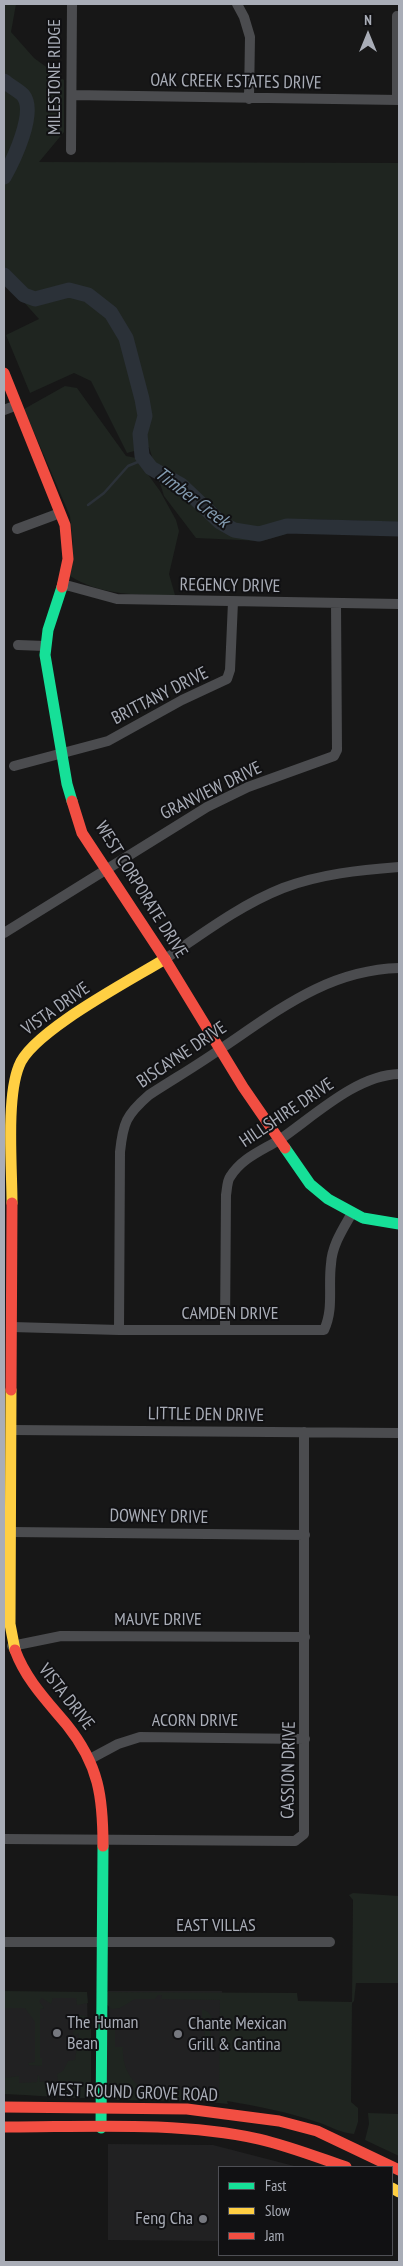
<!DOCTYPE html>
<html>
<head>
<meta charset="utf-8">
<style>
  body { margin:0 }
  #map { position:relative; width:403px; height:2266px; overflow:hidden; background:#171717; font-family:"PT Sans Narrow",sans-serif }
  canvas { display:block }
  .frame { position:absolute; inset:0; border:5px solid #a9adb7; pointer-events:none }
  .legend { position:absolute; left:218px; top:2166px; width:175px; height:90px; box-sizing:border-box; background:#111113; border:1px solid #4e4f55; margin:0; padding:6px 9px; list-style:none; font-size:15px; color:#a9adb7 }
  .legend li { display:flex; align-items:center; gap:10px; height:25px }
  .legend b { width:25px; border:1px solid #4e4f55 }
  .north { position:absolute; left:343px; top:10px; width:50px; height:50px; -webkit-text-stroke:4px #111113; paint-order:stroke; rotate:0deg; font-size:14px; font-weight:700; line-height:20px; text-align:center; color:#a9adb7 }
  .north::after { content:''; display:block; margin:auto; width:18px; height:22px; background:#a9adb7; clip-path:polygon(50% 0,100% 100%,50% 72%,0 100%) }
</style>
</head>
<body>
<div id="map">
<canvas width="403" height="2266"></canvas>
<div class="frame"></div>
<ul class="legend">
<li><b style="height:6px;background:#16e098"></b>Fast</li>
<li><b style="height:6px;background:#ffcf43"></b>Slow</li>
<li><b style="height:6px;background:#f24e42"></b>Jam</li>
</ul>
<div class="north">N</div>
</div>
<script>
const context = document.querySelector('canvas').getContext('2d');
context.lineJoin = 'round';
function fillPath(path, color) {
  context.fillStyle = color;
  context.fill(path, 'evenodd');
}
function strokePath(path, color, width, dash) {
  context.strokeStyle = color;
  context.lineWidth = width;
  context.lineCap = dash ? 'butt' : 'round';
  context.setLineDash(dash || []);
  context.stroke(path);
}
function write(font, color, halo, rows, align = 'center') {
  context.font = font + ' "PT Sans Narrow",sans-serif';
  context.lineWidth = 4;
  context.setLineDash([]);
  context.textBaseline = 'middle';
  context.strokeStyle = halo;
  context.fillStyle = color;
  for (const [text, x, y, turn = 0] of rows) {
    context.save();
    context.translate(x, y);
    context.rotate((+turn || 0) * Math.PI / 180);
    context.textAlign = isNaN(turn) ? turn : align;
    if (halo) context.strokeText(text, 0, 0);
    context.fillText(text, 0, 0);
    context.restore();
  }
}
fillPath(new Path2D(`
  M 108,1991 L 222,1991 L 221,2092 L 114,2091 Z
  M 4,1992 L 87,1993 L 89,2089 L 87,2098 L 65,2098 L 4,2093 Z
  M 108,2144 L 213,2145 L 298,2167 L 219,2167 L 219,2241 L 108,2240 Z`), '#212122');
fillPath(new Path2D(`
  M 4,4 L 16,4 L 11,32 L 34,58 L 64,80 L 64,132 L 39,162 L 399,163 L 399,522 L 305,519 L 286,534 L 262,541 L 196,538 L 164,496 L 149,447 L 127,453 L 91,381 L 74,373 L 30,393 L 6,335 L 39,319 L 13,290 L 4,284 Z
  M 65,386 L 77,388 L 126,456 L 136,458 L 160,491 L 176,520 L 179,531 L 169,574 L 175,595 C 138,595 102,596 70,576 L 73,544 L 70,516 L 24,409 Z
  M 353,1893 L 399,1896 L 399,1983 L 356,1983 L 354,2001 L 352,2003 L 351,2102 L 358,2108 L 358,2122 L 354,2134 C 340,2133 330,2126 317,2122 C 288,2112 257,2106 227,2101 L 228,2104 L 199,2101 L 115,2100 L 108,2097 L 105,2092 L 107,2021 L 113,2018 L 119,2020 L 123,2026 L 115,2028 L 115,2047 L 123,2047 C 122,2065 128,2077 142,2089 L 219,2090 L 220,2000 L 161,1999 L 162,1995 L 158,1995 L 155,1999 L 135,1999 L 120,2008 L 112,2009 L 107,2005 L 105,1992 L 297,1993 L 298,2001 L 352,2002 L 353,1900 L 349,1895 Z
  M 4,1991 L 87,1992 L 88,2003 L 77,2005 L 76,1998 L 53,1998 L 51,2004 L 42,1998 L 39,2001 L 44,2008 L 40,2009 L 40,2058 L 42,2058 L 42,2066 L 29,2065 L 28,2063 L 35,2062 L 35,2022 L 25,2008 L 4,2008 Z
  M 202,2009 L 208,2012 L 211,2016 L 210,2048 L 204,2054 L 205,2020 L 202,2019 Z
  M 79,2015 L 86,2016 L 91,2022 L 91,2087 L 86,2098 L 4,2094 L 4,2078 L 19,2076 L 19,2083 L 37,2082 L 38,2075 L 39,2076 L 40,2082 L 58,2081 L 57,2074 L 63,2071 L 68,2061 L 75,2060 L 79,2033 L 74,2036 L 73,2032 L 79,2027 L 79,2018 L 75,2021 L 73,2020 Z
  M 368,2113 L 399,2114 L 399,2156 L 365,2140 L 369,2124 Z`), '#1f2520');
strokePath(new Path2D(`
  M 88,505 L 104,493 L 128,466 L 145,459`), '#2b3138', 2.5);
strokePath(new Path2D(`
  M 4,81 C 10,86 18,90 23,95 C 37,112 13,161 4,177
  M 4,275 L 24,295 L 35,299 L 69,290 L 88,295 L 111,313 L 126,338 L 142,399 L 145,416 L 140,434 L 142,456 L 151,468 L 181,485 L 220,522 L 234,530 L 259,534 L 287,526 L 399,529`), '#2b3138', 15);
strokePath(new Path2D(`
  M 237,4 L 244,17 L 250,37 L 249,99
  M 397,16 L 397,100
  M 72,95 L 399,100
  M 71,150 L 72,4
  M 4,410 L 17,405
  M 17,529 L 60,513
  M 62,584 L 117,599 L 399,604
  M 18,645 L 45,646
  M 14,766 L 108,741 L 182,700 L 227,679 L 230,670 L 233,602
  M 4,933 L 207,807 L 248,787 L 334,756 L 337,750 L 336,603
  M 165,959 C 202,934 240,905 283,888 C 320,874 360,870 399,867
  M 12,1327 L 119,1330 L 324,1330 C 334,1309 328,1287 331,1264 C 332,1245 343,1229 352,1213
  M 119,1330 L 120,1152 C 123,1123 126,1115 149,1095 C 172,1080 196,1066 219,1050 C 276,1012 326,970 399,968
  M 225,1330 L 226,1195 C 227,1190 227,1181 230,1177 C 242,1158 261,1151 279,1140 C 313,1117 356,1075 399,1074
  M 12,1430 L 399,1433
  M 11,1532 L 305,1535
  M 12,1646 L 61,1636 L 305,1637
  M 90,1759 L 118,1744 L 140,1737 L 305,1739
  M 4,1839 L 295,1841 L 304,1834 L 304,1432
  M 4,1942 L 330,1942`), '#4b4c4f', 10);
strokePath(new Path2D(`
  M 62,587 L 48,630 L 45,655 L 67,784 L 72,801
  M 285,1148 L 310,1184 L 328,1199 L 363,1218 L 399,1224
  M 101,2128 L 103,1846`), '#16e098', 11);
strokePath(new Path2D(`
  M 12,1203 C 12,1167 6,1098 19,1066 C 31,1032 131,980 165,959
  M 11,1390 L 10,1624 L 15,1650
  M 392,2188 L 399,2192`), '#ffcf43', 11);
strokePath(new Path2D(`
  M 4,373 L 65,525 L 68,559 L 62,587
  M 72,801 L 82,833 L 165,959 L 243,1087 L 285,1148
  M 11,1390 L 12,1203
  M 15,1650 C 26,1680 47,1701 67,1725 C 99,1765 103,1797 103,1846
  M 4,2107 L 187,2109 L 279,2121 L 317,2131 L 399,2170
  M 4,2127 C 88,2127 176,2121 259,2139 C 289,2146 317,2157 346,2167`), '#f24e42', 11);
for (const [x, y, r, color] of [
  [57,2033,5,"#76787f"],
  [178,2034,5,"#76787f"],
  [203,2219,5,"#76787f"]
]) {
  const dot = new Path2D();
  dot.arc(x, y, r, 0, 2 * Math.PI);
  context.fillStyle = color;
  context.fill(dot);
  strokePath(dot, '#111113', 2);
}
write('18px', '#a9adb7', '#111113', [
  ["MILESTONE RIDGE",55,77,-90],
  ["OAK CREEK ESTATES DRIVE",236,82,1],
  ["REGENCY DRIVE",230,586,1],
  ["BRITTANY DRIVE",160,696,-27],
  ["GRANVIEW DRIVE",211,791,-26],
  ["WEST CORPORATE DRIVE",141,890,58],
  ["VISTA DRIVE",56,1009,-35],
  ["BISCAYNE DRIVE",182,1055,-34],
  ["HILLSHIRE DRIVE",287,1113,-34],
  ["CAMDEN DRIVE",230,1314],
  ["LITTLE DEN DRIVE",206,1415,1],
  ["DOWNEY DRIVE",159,1517,1],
  ["MAUVE DRIVE",158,1620],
  ["VISTA DRIVE",66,1697,52],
  ["ACORN DRIVE",195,1721],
  ["CASSION DRIVE",289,1770,-89],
  ["EAST VILLAS",216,1926],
  ["WEST ROUND GROVE ROAD",132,2093,2]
]);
write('18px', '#a9adb7', '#111113', [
  ["The Human",67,2023],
  ["Bean",67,2044],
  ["Chante Mexican",188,2024],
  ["Grill & Cantina",188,2045],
  ["Feng Cha",193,2219,"right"]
], 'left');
write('italic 19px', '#829aaf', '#111113', [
  ["Timber Creek",192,498,37]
]);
</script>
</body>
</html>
